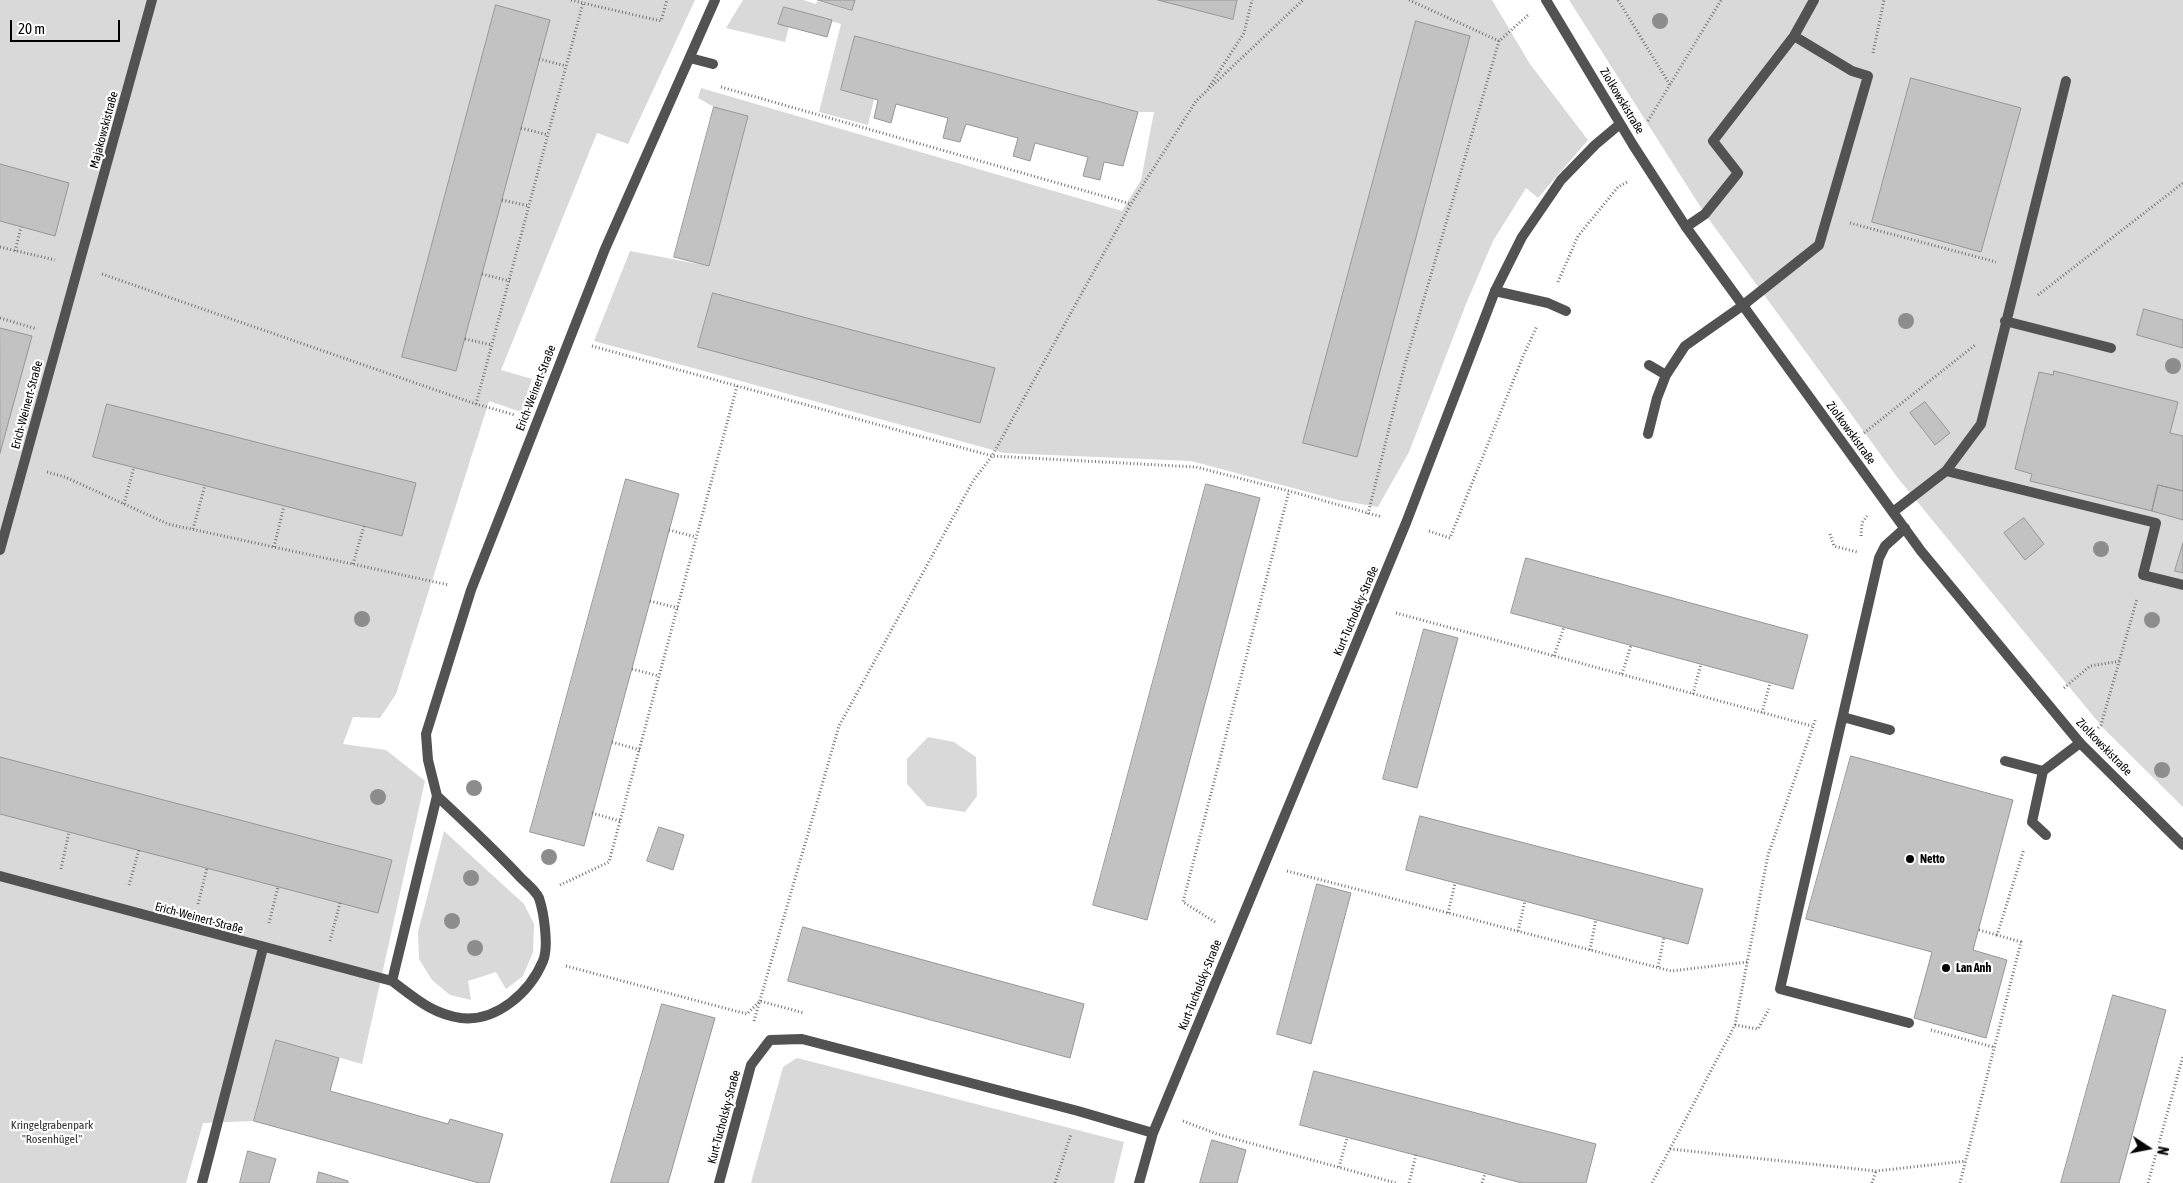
<!DOCTYPE html>
<html>
<head>
<meta charset="utf-8">
<style>
  body { margin:0 }
  #map { position:relative; width:2183px; height:1183px; overflow:hidden; background:#fff; font-family:"Asap Condensed",sans-serif }
  canvas { display:block }
  .north { position:absolute; left:2123px; top:1123px; width:50px; height:50px; -webkit-text-stroke:4px #fff; paint-order:stroke; rotate:101deg; font-size:14px; font-weight:700; line-height:20px; text-align:center; color:#000 }
  .north::after { content:''; display:block; margin:auto; width:18px; height:22px; background:#000; clip-path:polygon(50% 0,100% 100%,50% 72%,0 100%) }
  .scale { position:absolute; left:10px; top:20px; width:110px; height:22px; box-sizing:border-box; border:2px solid #000; border-top:0; padding-left:6px; font-size:15px; line-height:18px; white-space:nowrap; color:#000; -webkit-text-stroke:4px #fff; paint-order:stroke }
</style>
</head>
<body>
<div id="map">
<canvas width="2183" height="1183"></canvas>
<div class="north">N</div>
<div class="scale">20 m</div>
</div>
<script>
const context = document.querySelector('canvas').getContext('2d');
context.lineJoin = 'round';
function fillPath(path, color) {
  context.fillStyle = color;
  context.fill(path, 'evenodd');
}
function strokePath(path, color, width, dash) {
  context.strokeStyle = color;
  context.lineWidth = width;
  context.lineCap = dash ? 'butt' : 'round';
  context.setLineDash(dash || []);
  context.stroke(path);
}
function write(font, color, halo, rows, align = 'center') {
  context.font = font + ' "Asap Condensed",sans-serif';
  context.lineWidth = 4.5;
  context.setLineDash([]);
  context.textBaseline = 'middle';
  context.strokeStyle = halo;
  context.fillStyle = color;
  for (const [text, x, y, turn = 0] of rows) {
    context.save();
    context.translate(x, y);
    context.rotate((+turn || 0) * Math.PI / 180);
    context.textAlign = isNaN(turn) ? turn : align;
    if (halo) context.strokeText(text, 0, 0);
    context.fillText(text, 0, 0);
    context.restore();
  }
}
fillPath(new Path2D(`
  M 0,0 L 695,0 L 628,144 L 597,133 L 501,370 L 532,379 L 521,412 L 489,401 L 396,694 L 380,718 L 353,717 L 343,744 L 386,750 L 425,781 L 362,1064 L 276,1040 L 254,1121 L 203,1123 L 186,1183 L 0,1183 Z
  M 743,0 L 803,0 L 816,4 L 817,1 L 852,10 L 855,0 L 1492,0 L 1530,64 L 1588,140 L 1538,198 L 1526,188 L 1493,241 L 1466,304 L 1409,452 L 1378,507 L 1338,500 L 1191,461 L 1004,453 L 594,341 L 630,251 L 709,266 L 748,116 L 714,107 L 698,98 L 701,88 L 1122,211 L 1141,180 L 1154,112 L 1138,112 L 856,36 L 874,99 L 868,125 L 819,112 L 841,24 L 784,7 L 789,27 L 785,42 L 726,28 Z
  M 1569,0 L 2183,0 L 2183,807 L 2103,728 L 1897,477 L 1705,214 Z
  M 928,737 L 954,742 L 976,757 L 977,796 L 965,812 L 927,806 L 907,784 L 907,759 Z
  M 444,831 L 524,904 L 534,924 L 533,952 L 523,976 L 506,989 L 496,972 L 468,981 L 471,1000 L 450,995 L 432,980 L 419,959 L 418,932 Z
  M 797,1058 L 1124,1142 L 1114,1183 L 751,1183 L 783,1067 Z`), '#d9d9d9');
const building = new Path2D(`
  M 818,0 L 855,0 L 852,10 Z
  M 1158,0 L 1237,0 L 1233,19 Z
  M 496,5 L 550,20 L 456,371 L 402,357 Z
  M 784,7 L 832,20 L 827,37 L 778,24 Z
  M 1416,21 L 1470,36 L 1357,457 L 1303,443 Z
  M 855,36 L 1138,112 L 1123,166 L 1104,162 L 1100,180 L 1083,176 L 1088,157 L 1035,143 L 1030,161 L 1013,156 L 1018,138 L 966,124 L 960,142 L 943,138 L 948,118 L 896,104 L 891,123 L 874,118 L 878,100 L 841,90 Z
  M 1911,78 L 2021,108 L 1981,252 L 1872,222 Z
  M 714,107 L 748,116 L 709,266 L 674,257 Z
  M 0,164 L 69,183 L 55,236 L 0,221 Z
  M 713,293 L 995,368 L 980,423 L 698,347 Z
  M 2144,309 L 2183,320 L 2183,348 L 2137,335 Z
  M 0,328 L 32,336 L 0,453 Z
  M 2054,371 L 2178,402 L 2170,433 L 2183,436 L 2183,491 L 2158,485 L 2152,511 L 2030,481 L 2032,474 L 2015,469 L 2039,372 L 2053,375 Z
  M 1925,402 L 1950,433 L 1935,445 L 1910,413 Z
  M 107,404 L 416,483 L 402,536 L 93,457 Z
  M 626,479 L 679,494 L 584,846 L 530,832 Z
  M 1206,484 L 1260,498 L 1147,920 L 1093,905 Z
  M 2158,485 L 2183,491 L 2183,520 L 2152,511 Z
  M 2024,518 L 2044,544 L 2025,560 L 2004,533 Z
  M 2183,543 L 2183,573 L 2175,571 Z
  M 1526,558 L 1808,635 L 1793,689 L 1511,613 Z
  M 1424,629 L 1458,638 L 1417,788 L 1383,779 Z
  M 1851,756 L 2013,800 L 1973,950 L 2007,960 L 1986,1038 L 1914,1018 L 1932,952 L 1806,919 Z
  M 0,757 L 392,860 L 378,913 L 0,814 Z
  M 1420,816 L 1703,889 L 1688,944 L 1406,870 Z
  M 659,827 L 684,835 L 673,870 L 647,861 Z
  M 1317,884 L 1351,893 L 1311,1044 L 1277,1034 Z
  M 803,927 L 1084,1004 L 1070,1058 L 788,981 Z
  M 2113,995 L 2166,1010 L 2119,1183 L 2061,1183 Z
  M 662,1004 L 715,1018 L 668,1183 L 611,1183 Z
  M 276,1040 L 339,1058 L 330,1091 L 448,1124 L 450,1119 L 503,1134 L 489,1183 L 479,1183 L 254,1121 Z
  M 1314,1071 L 1596,1144 L 1586,1183 L 1522,1183 L 1300,1125 Z
  M 1212,1140 L 1246,1150 L 1237,1183 L 1200,1183 Z
  M 248,1151 L 276,1159 L 269,1183 L 240,1183 Z
  M 319,1172 L 348,1181 L 348,1183 L 317,1183 Z`);
fillPath(building, '#c2c2c2');
strokePath(building, '#969696', 1);
strokePath(new Path2D(`
  M 571,0 L 583,3
  M 1409,0 L 1499,41
  M 1618,0 L 1670,85
  M 1873,53 L 1884,0
  M 539,59 L 566,66
  M 721,87 L 1131,204
  M 1209,87 L 1244,33 L 1252,0
  M 1648,121 L 1721,0
  M 521,128 L 548,135
  M 502,200 L 529,206
  M 1850,223 L 1996,262
  M 0,247 L 55,260
  M 15,251 L 21,227
  M 102,274 L 476,404 L 515,415
  M 482,274 L 510,281
  M 1558,282 L 1578,236 L 1618,187 L 1629,181
  M 2038,295 L 2183,183
  M 0,318 L 37,329
  M 465,339 L 492,345
  M 592,346 L 992,456 L 1196,467 L 1289,491 L 1382,517
  M 476,404 L 583,3 L 661,21 L 667,0
  M 1864,433 L 1975,345
  M 47,472 L 65,477 L 168,524 L 449,585
  M 124,504 L 134,467
  M 1368,514 L 1405,364 L 1499,41 L 1528,15
  M 193,529 L 205,485
  M 669,530 L 696,537
  M 1429,531 L 1450,538 L 1524,354 L 1537,326
  M 1830,534 L 1834,546 L 1857,552
  M 1861,536 L 1862,523 L 1867,516
  M 274,547 L 284,506
  M 353,564 L 364,526
  M 650,601 L 678,608
  M 1396,613 L 1812,726
  M 1554,656 L 1564,627
  M 632,669 L 659,676
  M 1622,674 L 1631,645
  M 2064,688 L 2090,666 L 2120,661
  M 1693,694 L 1701,664
  M 1762,713 L 1770,683
  M 2098,728 L 2101,725 L 2137,599
  M 612,742 L 640,750
  M 592,813 L 620,821
  M 61,869 L 69,832
  M 1287,871 L 1671,971 L 1748,962
  M 129,885 L 139,850
  M 560,885 L 609,862 L 737,386
  M 198,904 L 207,868
  M 1448,913 L 1455,883
  M 1215,922 L 1183,902 L 1289,491
  M 269,923 L 278,887
  M 1979,930 L 1997,935
  M 1518,931 L 1525,901
  M 330,941 L 340,903
  M 1590,950 L 1596,919
  M 566,966 L 747,1014 L 760,1001 L 804,1013
  M 1658,967 L 1664,937
  M 754,1021 L 839,726 L 973,481 L 992,456 L 1131,204 L 1196,101 L 1303,0
  M 1735,1025 L 1758,1029 L 1769,1009
  M 1931,1030 L 1993,1047
  M 1183,1121 L 1217,1134 L 1396,1183
  M 1670,1149 L 1876,1171 L 1966,1161
  M 1339,1167 L 1347,1138
  M 1055,1183 L 1071,1134
  M 1409,1183 L 1416,1155
  M 1482,1183 L 1485,1173
  M 1652,1183 L 1735,1025 L 1768,855 L 1816,718
  M 1872,1183 L 1876,1171
  M 1960,1183 L 2021,942 L 1997,935 L 2024,849
  M 2148,1183 L 2183,1056`), '#747474', 3, [1, 2.5]);
strokePath(new Path2D(`
  M 690,58 L 713,64
  M 1686,227 L 1705,214 L 1738,173 L 1713,141 L 1794,36 L 1814,0
  M 1495,291 L 1548,303 L 1566,311
  M 2005,321 L 2111,348
  M 1649,365 L 1666,375 L 1685,346 L 1742,306 L 1819,245 L 1868,76 L 1852,71 L 1794,36
  M 1648,434 L 1657,398 L 1666,375
  M 1946,471 L 2156,523 L 2143,575 L 2183,585
  M 1893,512 L 1946,471 L 1981,424 L 2066,81
  M 1905,528 L 1885,546 L 1879,558 L 1780,989 L 1909,1023
  M 1843,717 L 1890,730
  M 2005,761 L 2043,771 L 2080,743
  M 2043,771 L 2032,822 L 2046,835
  M 202,1183 L 263,948`), '#525252', 10);
strokePath(new Path2D(`
  M 1546,0 L 1633,145 L 1686,227 L 1921,551 L 2080,743 L 2183,845
  M 0,550 L 152,0
  M 0,876 L 392,981 C 415,998 432,1014 461,1018 C 497,1022 530,992 543,961 C 549,947 544,913 539,898 C 536,891 527,884 521,878 C 495,850 466,823 437,796
  M 392,981 L 437,796 L 428,760 L 426,734 L 471,590 L 605,249 L 715,0
  M 719,1183 L 751,1065 L 770,1040 L 802,1039 L 1078,1111 L 1153,1133
  M 1139,1183 L 1153,1133 L 1406,523 L 1495,291 L 1522,237 L 1561,180 L 1595,145 L 1620,124`), '#525252', 10);
context.fillStyle = '#8d8d8d';
for (const [x, y] of [
  [1660,21],
  [1906,321],
  [2173,366],
  [2101,549],
  [362,619],
  [2152,620],
  [2162,770],
  [474,788],
  [378,797],
  [549,857],
  [471,878],
  [452,921],
  [475,948]
]) {
  context.beginPath();
  context.arc(x, y, 8, 0, 2 * Math.PI);
  context.fill();
}
for (const [x, y, r, color] of [
  [1910,859,5,"#000"],
  [1946,968,5,"#000"]
]) {
  const dot = new Path2D();
  dot.arc(x, y, r, 0, 2 * Math.PI);
  context.fillStyle = color;
  context.fill(dot);
  strokePath(dot, '#fff', 2);
}
write('12px', '#000', '#fff', [
  ["Ziolkowskistraße",1622,101,59],
  ["Majakowskistraße",104,130,-75],
  ["Erich-Weinert-Straße",536,388,-69],
  ["Erich-Weinert-Straße",27,405,-75],
  ["Ziolkowskistraße",1851,433,54],
  ["Kurt-Tucholsky-Straße",1356,611,-67],
  ["Ziolkowskistraße",2104,747,46],
  ["Erich-Weinert-Straße",199,918,15],
  ["Kurt-Tucholsky-Straße",1200,985,-68],
  ["Kurt-Tucholsky-Straße",724,1117,-75]
]);
write('bold 12px', '#000', '#fff', [
  ["Netto",1920,859],
  ["Lan Anh",1956,968]
], 'left');
write('12px', '#303030', '#fff', [
  ["Kringelgrabenpark",52,1125],
  ["\"Rosenhügel\"",52,1139]
]);
</script>
</body>
</html>
